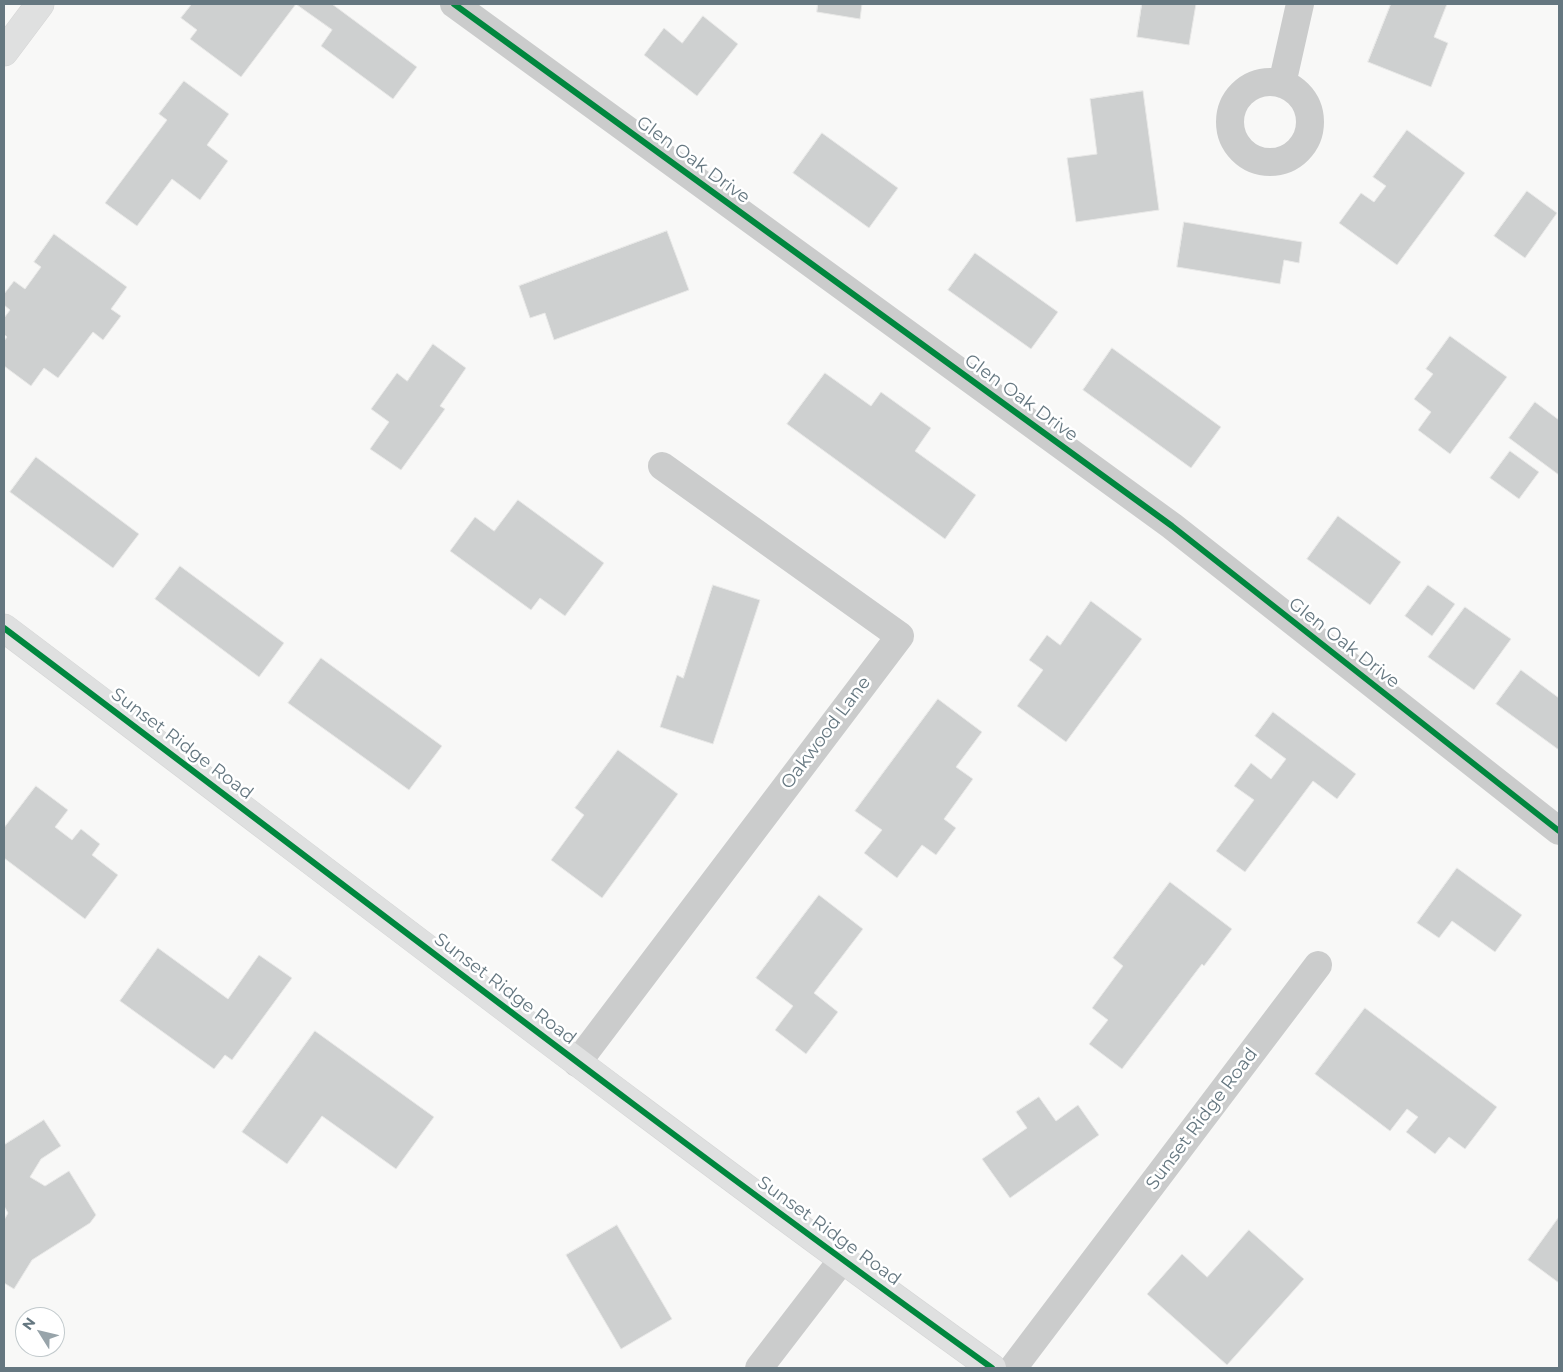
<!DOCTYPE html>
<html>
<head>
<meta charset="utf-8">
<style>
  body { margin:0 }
  #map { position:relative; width:1563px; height:1372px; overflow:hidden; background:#f8f8f7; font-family:Montserrat,sans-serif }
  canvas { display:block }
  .frame { position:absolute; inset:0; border:5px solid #657780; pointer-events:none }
  .north { position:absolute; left:15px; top:1307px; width:50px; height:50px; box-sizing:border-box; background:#fff; border:1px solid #c1c9cc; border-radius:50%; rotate:306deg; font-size:14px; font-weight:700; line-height:20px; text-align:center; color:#657780 }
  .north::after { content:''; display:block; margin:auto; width:18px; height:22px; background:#98a4aa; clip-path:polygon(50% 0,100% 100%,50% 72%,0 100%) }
</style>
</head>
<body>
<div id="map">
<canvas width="1563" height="1372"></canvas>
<div class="frame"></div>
<div class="north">N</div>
</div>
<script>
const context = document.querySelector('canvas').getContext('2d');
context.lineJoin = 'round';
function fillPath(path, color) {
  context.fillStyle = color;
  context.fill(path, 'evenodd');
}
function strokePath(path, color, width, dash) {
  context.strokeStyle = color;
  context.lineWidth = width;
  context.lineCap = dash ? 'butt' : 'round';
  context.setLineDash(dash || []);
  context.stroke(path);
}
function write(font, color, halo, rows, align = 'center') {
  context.font = font + ' Montserrat,sans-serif';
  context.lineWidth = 5;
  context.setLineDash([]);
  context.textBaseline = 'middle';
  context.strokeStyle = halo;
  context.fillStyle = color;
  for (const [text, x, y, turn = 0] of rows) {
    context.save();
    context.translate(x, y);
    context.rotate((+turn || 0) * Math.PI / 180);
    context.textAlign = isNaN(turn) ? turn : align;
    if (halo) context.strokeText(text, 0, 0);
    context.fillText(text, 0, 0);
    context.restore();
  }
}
const building = new Path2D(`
  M 192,4 L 296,4 L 241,77 L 190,39 L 197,30 L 181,18 Z
  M 296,4 L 332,4 L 417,67 L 393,99 L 321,46 L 332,30 Z
  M 818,4 L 862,4 L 860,19 L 817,12 Z
  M 1142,4 L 1196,4 L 1189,45 L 1137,37 Z
  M 1391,4 L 1447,4 L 1434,37 L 1448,43 L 1431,87 L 1368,62 Z
  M 703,16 L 738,44 L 697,96 L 644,55 L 664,28 L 682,43 Z
  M 184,81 L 229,114 L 207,145 L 228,161 L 200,200 L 172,179 L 137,226 L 105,203 L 167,120 L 159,114 Z
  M 1143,91 L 1159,210 L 1076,222 L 1067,158 L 1097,154 L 1090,99 Z
  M 1407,130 L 1465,173 L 1397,265 L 1339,223 L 1361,193 L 1374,202 L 1386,186 L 1373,177 Z
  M 822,133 L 898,188 L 869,228 L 793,173 Z
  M 1527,191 L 1557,213 L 1525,258 L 1494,236 Z
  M 1184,222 L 1302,242 L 1299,263 L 1284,260 L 1280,284 L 1177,267 Z
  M 667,231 L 689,290 L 554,340 L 545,313 L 530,318 L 519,286 Z
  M 54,234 L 127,287 L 111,309 L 121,316 L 103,340 L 93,332 L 58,378 L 44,368 L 31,386 L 4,366 L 4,341 L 7,337 L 4,334 L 4,318 L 10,310 L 4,305 L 4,294 L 14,281 L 25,289 L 41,267 L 34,262 Z
  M 975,253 L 1058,312 L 1031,349 L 948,290 Z
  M 1450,336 L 1507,377 L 1450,454 L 1418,430 L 1431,412 L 1414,399 L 1433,374 L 1426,369 Z
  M 433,344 L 466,368 L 440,406 L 445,409 L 401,470 L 370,449 L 389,422 L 371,409 L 397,373 L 407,381 Z
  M 1112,348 L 1221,427 L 1191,468 L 1083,390 Z
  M 825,373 L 871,406 L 881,392 L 931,428 L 915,451 L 976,495 L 945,539 L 787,424 Z
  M 1535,402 L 1559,420 L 1559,475 L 1509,438 Z
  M 1510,451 L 1539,472 L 1519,499 L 1490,478 Z
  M 36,457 L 139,534 L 113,568 L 10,492 Z
  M 518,500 L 604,563 L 565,616 L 540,598 L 531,610 L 450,551 L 475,517 L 494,531 Z
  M 1338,516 L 1401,562 L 1370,605 L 1307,559 Z
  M 180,566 L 284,643 L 259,677 L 155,599 Z
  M 713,585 L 760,600 L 713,744 L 660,727 L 677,675 L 683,678 Z
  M 1428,585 L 1455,604 L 1432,636 L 1405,616 Z
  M 1091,601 L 1142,639 L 1066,742 L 1017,706 L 1043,670 L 1029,660 L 1047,635 L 1060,645 Z
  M 1465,607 L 1511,639 L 1474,690 L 1428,657 Z
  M 321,658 L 442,746 L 409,790 L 288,703 Z
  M 1521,670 L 1559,698 L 1559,750 L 1496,704 Z
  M 938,699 L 982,732 L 956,767 L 973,779 L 944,819 L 956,828 L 936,855 L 922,845 L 897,878 L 864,853 L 882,830 L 855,811 Z
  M 1273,712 L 1356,774 L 1337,799 L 1313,781 L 1245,872 L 1216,851 L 1254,800 L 1234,786 L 1251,763 L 1271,779 L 1286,759 L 1255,736 Z
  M 618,750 L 678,794 L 602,898 L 551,860 L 584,815 L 575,808 Z
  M 36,786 L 68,810 L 55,827 L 72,840 L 81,829 L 100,844 L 92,855 L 118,875 L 85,919 L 4,858 L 4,828 Z
  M 1457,868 L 1522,915 L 1495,952 L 1452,921 L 1439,938 L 1417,923 Z
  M 1170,882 L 1232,929 L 1204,966 L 1202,964 L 1122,1069 L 1089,1044 L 1108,1020 L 1092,1008 L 1123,966 L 1113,958 Z
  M 819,895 L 863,929 L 814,993 L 838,1012 L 806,1054 L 775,1030 L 793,1006 L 756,978 Z
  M 158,948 L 228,999 L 259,955 L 292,978 L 232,1060 L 225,1055 L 214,1069 L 120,1001 Z
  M 1365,1008 L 1497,1107 L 1465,1149 L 1449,1137 L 1435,1154 L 1406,1132 L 1418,1117 L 1407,1109 L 1390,1131 L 1315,1074 Z
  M 315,1031 L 434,1117 L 396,1169 L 322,1116 L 287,1164 L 242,1132 Z
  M 1039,1097 L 1056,1121 L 1078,1105 L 1099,1135 L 1010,1198 L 982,1159 L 1027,1128 L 1016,1112 Z
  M 44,1120 L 61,1146 L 41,1159 L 30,1177 L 45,1186 L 69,1171 L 96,1215 L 90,1223 L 32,1260 L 14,1289 L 4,1283 L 4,1220 L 8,1213 L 4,1206 L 4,1145 Z
  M 1559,1217 L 1559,1283 L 1528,1260 Z
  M 617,1225 L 672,1319 L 621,1349 L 566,1255 Z
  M 1249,1230 L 1304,1279 L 1227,1365 L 1147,1294 L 1182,1254 L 1207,1277 Z`);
fillPath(building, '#ced0d0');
strokePath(building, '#e8e8e7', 1);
const secondary = new Path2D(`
  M 4,52 L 40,4
  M 4,628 C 332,875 658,1128 992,1368`);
strokePath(secondary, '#d4d5d5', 29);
strokePath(new Path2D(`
  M 454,4 L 1172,526 L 1559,831
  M1230 122a40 40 0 1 1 80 0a40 40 0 1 1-80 0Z
  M 1282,84 L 1300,4
  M 577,1063 L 900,636 L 662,466
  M 759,1368 L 842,1260
  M 1013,1368 L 1318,965`), '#cbcccc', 28);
strokePath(secondary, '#dfe0e0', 28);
strokePath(new Path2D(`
  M 454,4 L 1172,526 L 1559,831
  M 4,628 C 332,875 658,1128 992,1368`), '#00873e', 6);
write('18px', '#657780', '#fff', [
  ["Glen Oak Drive",693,160,36],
  ["Glen Oak Drive",1021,398,36],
  ["Glen Oak Drive",1344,643,38],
  ["Oakwood Lane",826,733,-53],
  ["Sunset Ridge Road",182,744,37],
  ["Sunset Ridge Road",505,989,37],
  ["Sunset Ridge Road",1202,1119,-53],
  ["Sunset Ridge Road",829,1231,36]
]);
</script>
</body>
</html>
